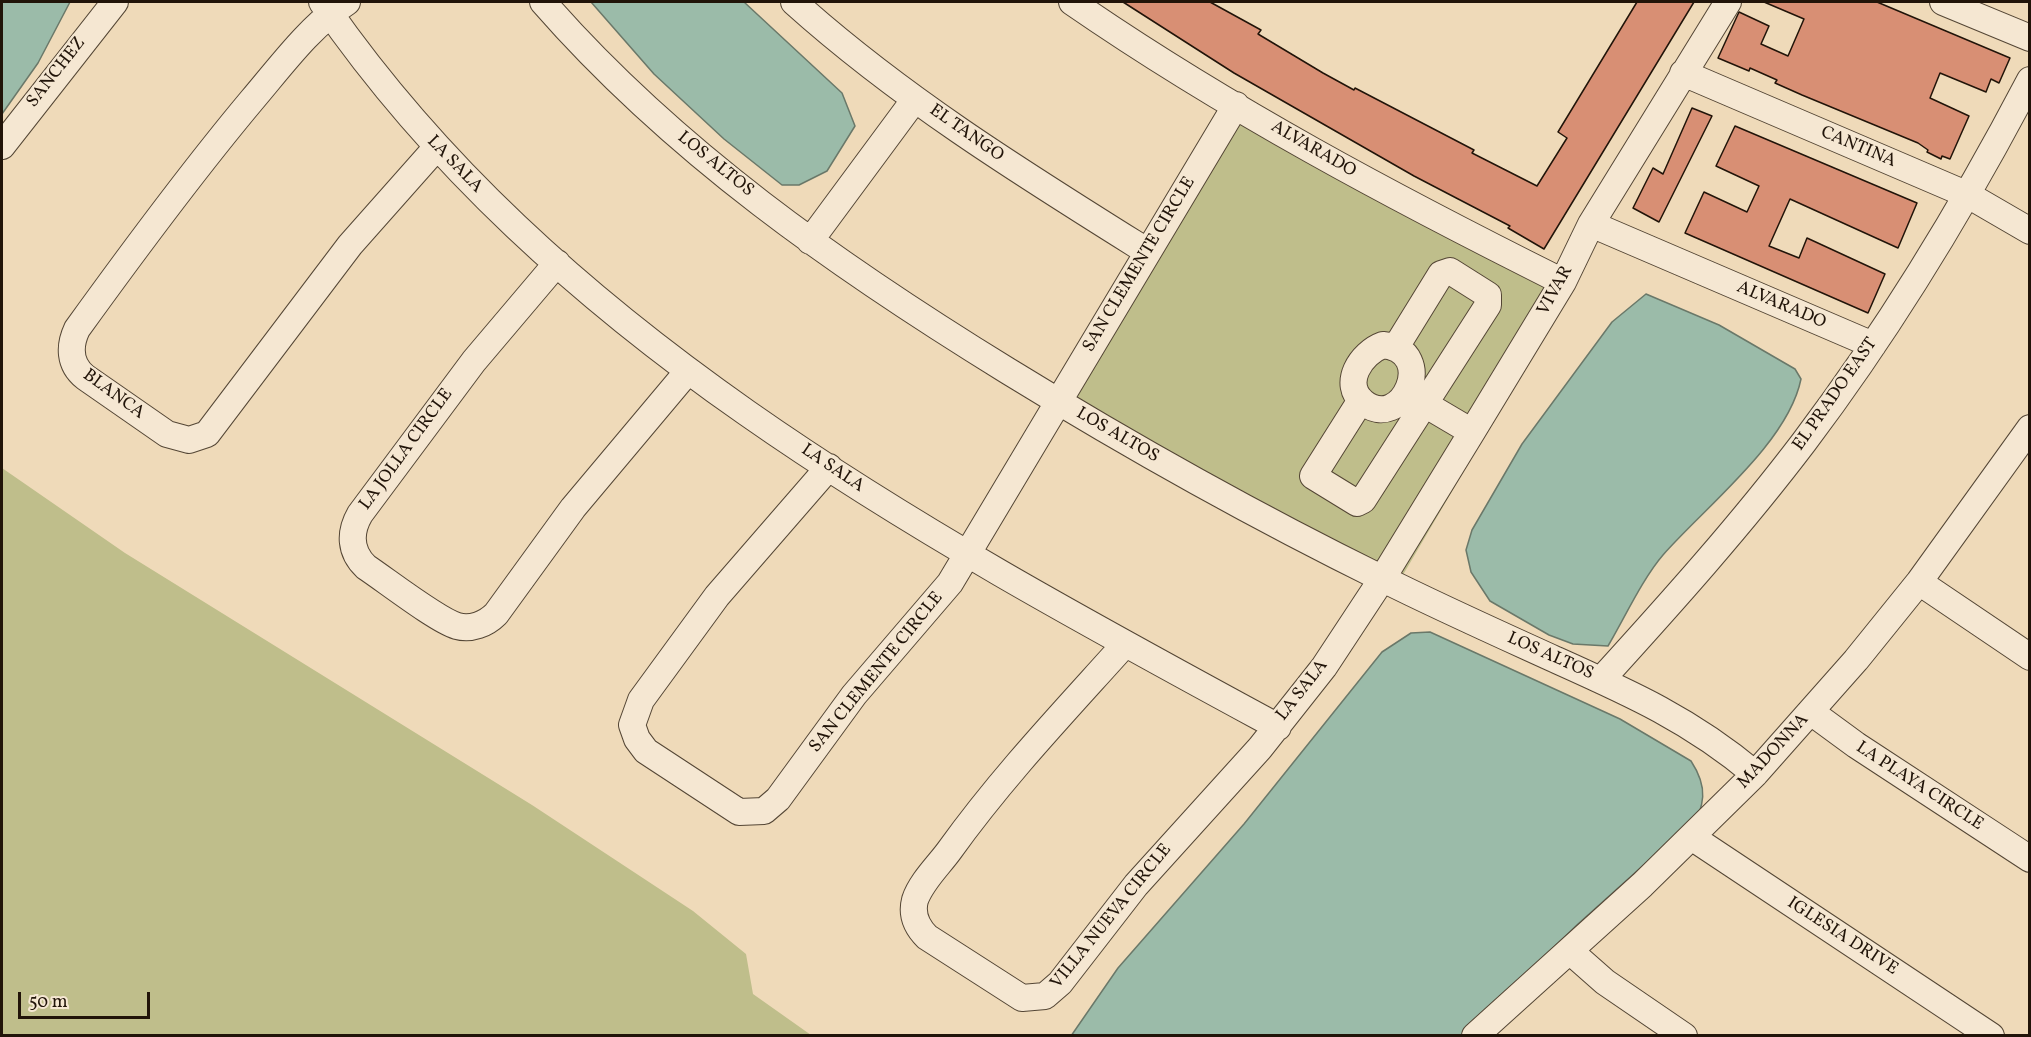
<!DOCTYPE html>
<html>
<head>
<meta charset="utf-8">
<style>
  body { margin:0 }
  #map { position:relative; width:2031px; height:1037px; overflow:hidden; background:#efdab9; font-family:Vollkorn,serif }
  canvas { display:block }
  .frame { position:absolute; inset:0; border:3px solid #211409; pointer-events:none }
  .scale { position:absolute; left:18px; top:992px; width:132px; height:27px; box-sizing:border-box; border:3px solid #211409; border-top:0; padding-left:8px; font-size:18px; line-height:21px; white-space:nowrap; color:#211409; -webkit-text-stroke:4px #f5e7d2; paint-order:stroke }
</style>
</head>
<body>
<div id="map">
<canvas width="2031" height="1037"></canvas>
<div class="frame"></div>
<div class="scale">50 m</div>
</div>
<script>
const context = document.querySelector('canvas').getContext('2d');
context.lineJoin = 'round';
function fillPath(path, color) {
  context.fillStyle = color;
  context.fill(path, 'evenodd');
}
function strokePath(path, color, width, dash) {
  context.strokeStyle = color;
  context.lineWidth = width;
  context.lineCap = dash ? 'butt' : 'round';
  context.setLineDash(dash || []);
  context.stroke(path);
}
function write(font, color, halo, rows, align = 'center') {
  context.font = font + ' Vollkorn,serif';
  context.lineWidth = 4.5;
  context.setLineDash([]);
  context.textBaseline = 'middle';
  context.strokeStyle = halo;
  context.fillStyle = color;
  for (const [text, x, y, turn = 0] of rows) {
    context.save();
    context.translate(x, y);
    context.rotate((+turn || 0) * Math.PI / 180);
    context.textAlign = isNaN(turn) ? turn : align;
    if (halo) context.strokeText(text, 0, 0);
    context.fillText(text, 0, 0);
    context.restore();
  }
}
fillPath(new Path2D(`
  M 1234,98 L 1576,280 L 1390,597 L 1058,410 Z
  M 2,468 L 125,553 L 532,805 L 693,911 L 746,954 L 753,994 L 811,1035 L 2,1035 Z`), '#bfbe8b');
const water = new Path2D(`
  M 2,2 L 70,2 L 38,63 L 2,114 Z
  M 591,2 L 744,2 L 842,93 L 855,126 L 827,171 L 799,185 L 782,185 L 724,139 L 654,74 Z
  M 1646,294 L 1719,325 L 1795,369 L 1801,379 C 1788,443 1705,507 1663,555 C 1643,578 1624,619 1608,646 L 1573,644 L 1549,635 L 1490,601 L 1471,572 L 1466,550 L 1472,530 L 1522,444 L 1612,322 Z
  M 1430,632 L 1620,719 L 1691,761 C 1710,790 1703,805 1691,834 L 1667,844 L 1578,924 L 1462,1035 L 1071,1036 L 1118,968 L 1244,824 L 1382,652 L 1411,633 Z`);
fillPath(water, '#9bbba9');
strokePath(water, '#6a7869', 1.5);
const building = new Path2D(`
  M 1123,2 L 1210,2 L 1261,30 L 1258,34 L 1323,73 L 1354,90 L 1355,88 L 1474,150 L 1472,153 L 1537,186 L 1567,138 L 1558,132 L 1637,2 L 1694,2 L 1544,249 L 1508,228 L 1510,226 L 1414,176 L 1234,73 Z
  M 1764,2 L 1877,2 L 2010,58 L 1999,83 L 1991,79 L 1986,92 L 1940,73 L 1930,98 L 1969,116 L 1950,159 L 1942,156 L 1941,159 L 1927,152 L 1928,150 L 1918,143 L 1802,95 L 1775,83 L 1777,80 L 1750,68 L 1749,71 L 1718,58 L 1739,12 L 1769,26 L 1761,44 L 1788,56 L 1804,19 Z
  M 1692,108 L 1712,116 L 1659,222 L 1633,208 L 1653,168 L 1663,174 Z
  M 1735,126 L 1917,203 L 1898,248 L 1790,199 L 1769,246 L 1799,258 L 1807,238 L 1885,274 L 1868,313 L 1685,233 L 1704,192 L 1747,212 L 1759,186 L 1716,166 Z`);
fillPath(building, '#d88f74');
strokePath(building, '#211409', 1.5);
const minor = new Path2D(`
  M 322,2 C 553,337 928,537 1278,727
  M 347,2 C 310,26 281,66 252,100 C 190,174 134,250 77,329 C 69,346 69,364 85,377 L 167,434 L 189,440 L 207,434 L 350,245 L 436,148
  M 543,2 C 674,152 839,267 1008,371 C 1130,446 1255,516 1383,579 C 1439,607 1497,633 1554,659 C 1630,693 1691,720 1755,774
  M 794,2 C 902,99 1025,175 1148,252
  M 1072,2 C 1227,109 1395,198 1563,282
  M 1943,2 L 2030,38
  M 1683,73 L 1968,195 L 2030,231
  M 2,146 L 115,2
  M 1591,224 L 1873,345
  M 810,241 L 915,99
  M 557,263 L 474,361 L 360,514 C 349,533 350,552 366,567 C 387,581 437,620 457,626 C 471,630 486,624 496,614 L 573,508 L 688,371
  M 1383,345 C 1439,351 1402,434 1363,402 C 1341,384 1361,353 1383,345 Z
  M 1411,396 L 1472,432
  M 1361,400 L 1313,476 L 1357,503 L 1363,500 L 1488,305 L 1488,295 L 1450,271 L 1441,274 L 1396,347
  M 829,467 L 717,596 L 641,700 L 632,725 L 637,739 L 646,751 L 739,812 L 764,811 L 778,799 L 854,695 L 950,583 L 1236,105
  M 1919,582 L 2030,657
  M 1125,644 C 1064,712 1002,777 949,851 C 938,866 921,882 915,900 C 911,915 917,927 927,937 L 1022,998 L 1045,996 L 1060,983 L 1136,885 L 1260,748 L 1324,667 L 1382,579 L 1472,432 L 1563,282 L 1591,224 L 1728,2
  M 1601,680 C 1671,603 1741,525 1804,442 C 1890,328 1964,206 2030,80
  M 1811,712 L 1856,745 L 2030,859
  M 1693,838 L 1991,1036
  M 1571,952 L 1605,982 L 1684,1036
  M 1475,1036 L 1642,885 L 1755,774 L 1856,660 L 1919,582 L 2030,428`);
strokePath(minor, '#544635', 28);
strokePath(minor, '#f5e7d2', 26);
write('18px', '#211409', '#f5e7d2', [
  ["SANCHEZ",57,73,-52],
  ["EL TANGO",966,134,35],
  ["CANTINA",1858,148,23],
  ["ALVARADO",1313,150,30],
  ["LA SALA",454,165,46],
  ["LOS ALTOS",715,165,39],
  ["SAN CLEMENTE CIRCLE",1140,265,-59],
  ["VIVAR",1556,291,-61],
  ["ALVARADO",1781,306,23],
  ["BLANCA",113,395,36],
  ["EL PRADO EAST",1836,395,-55],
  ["LOS ALTOS",1117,436,30],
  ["LA JOLLA CIRCLE",407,450,-54],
  ["LA SALA",832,469,34],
  ["LOS ALTOS",1550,657,24],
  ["SAN CLEMENTE CIRCLE",877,673,-51],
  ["LA SALA",1303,691,-52],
  ["MADONNA",1774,752,-47],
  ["LA PLAYA CIRCLE",1919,787,33],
  ["VILLA NUEVA CIRCLE",1112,917,-51],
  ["IGLESIA DRIVE",1842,937,33]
]);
</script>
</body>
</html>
